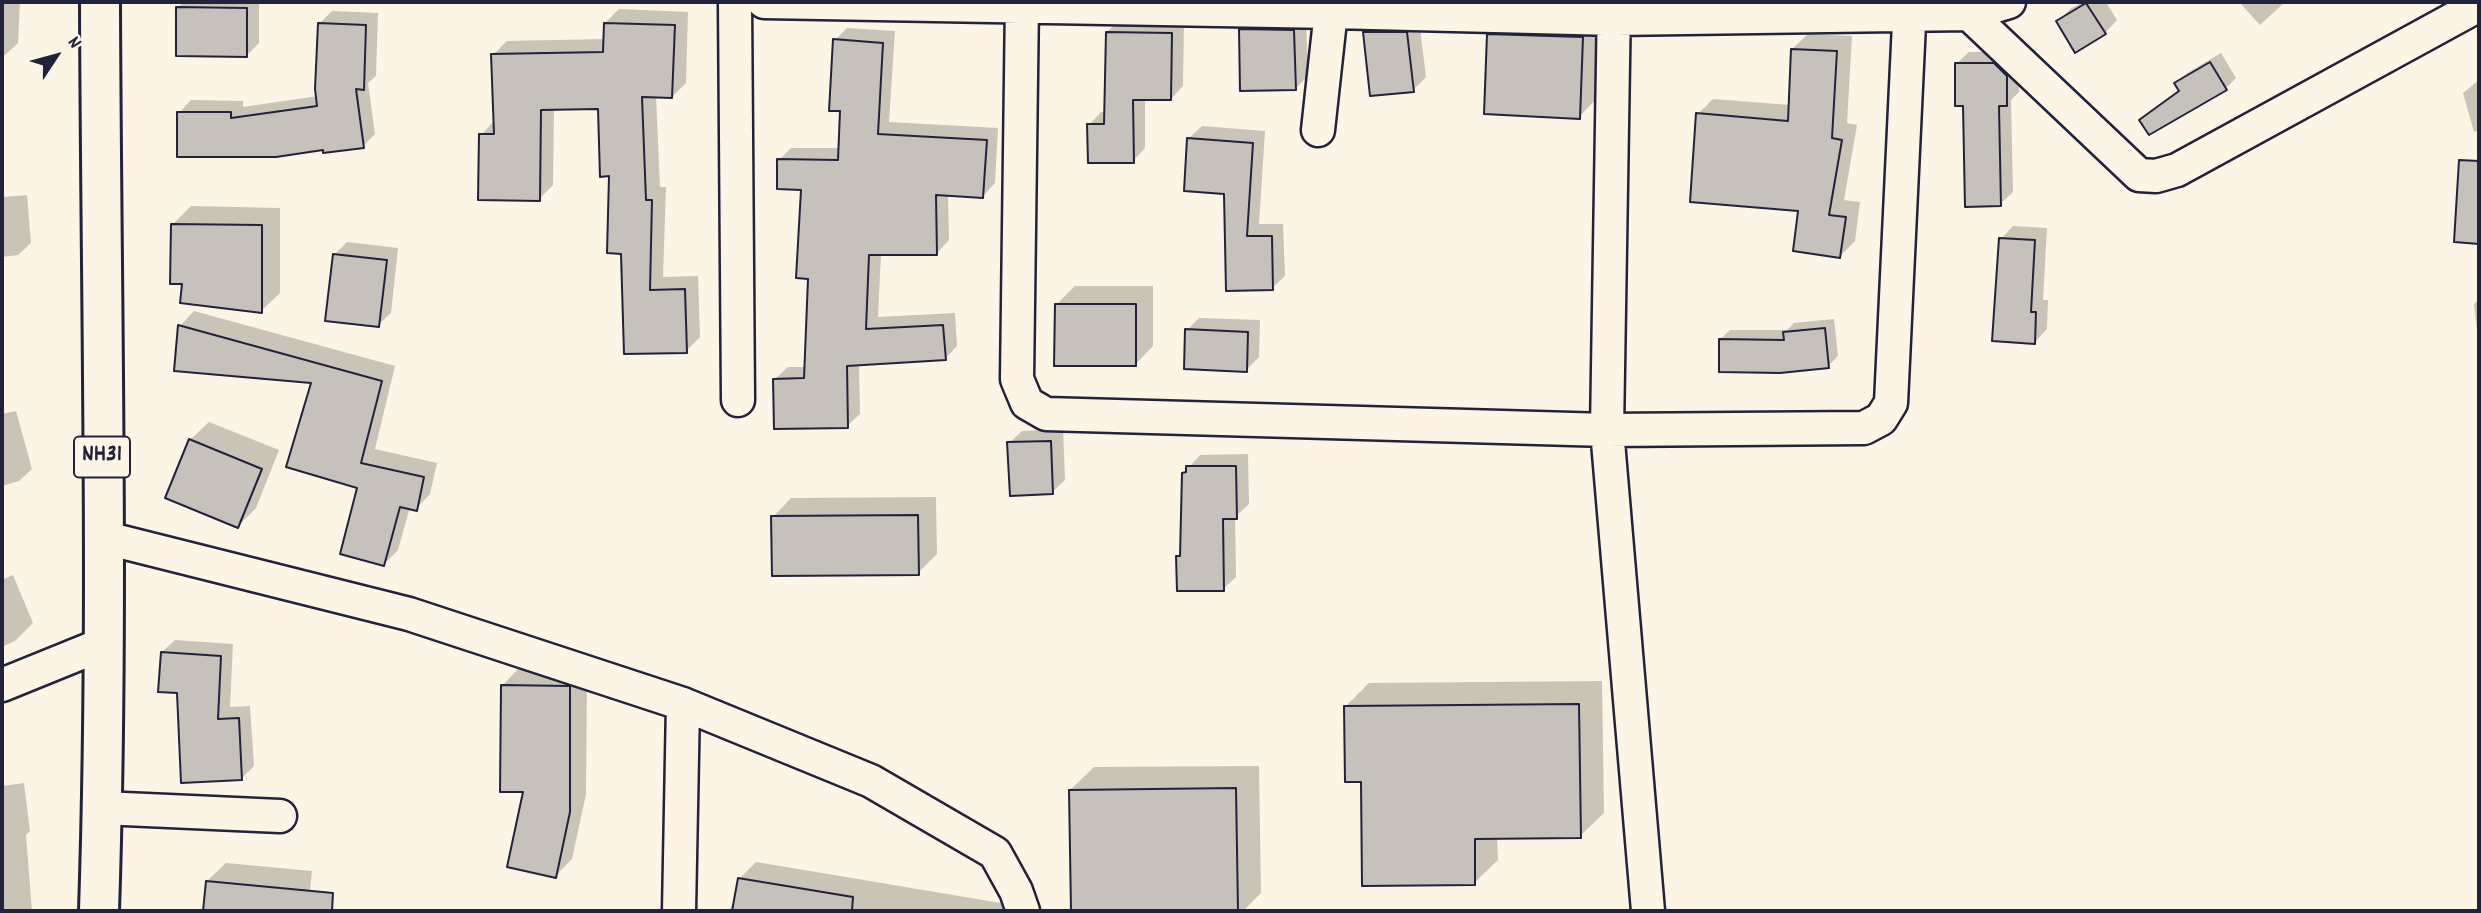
<!DOCTYPE html>
<html>
<head>
<meta charset="utf-8">
<style>
  body { margin:0 }
  #map { position:relative; width:2481px; height:913px; overflow:hidden; background:#fcf5e5; font-family:Dekko,sans-serif }
  canvas { display:block }
  .frame { position:absolute; inset:0; border:4px solid #22223b; pointer-events:none }
  .north { position:absolute; left:21px; top:21px; width:70px; height:70px; -webkit-text-stroke:5px #fcf5e5; paint-order:stroke; rotate:54deg; font-size:19px; font-weight:700; line-height:28px; text-align:center; color:#22223b }
  .north::after { content:''; display:block; margin:auto; width:24px; height:32px; background:#22223b; clip-path:polygon(50% 0,100% 100%,50% 72%,0 100%) }
</style>
</head>
<body>
<div id="map">
<canvas width="2481" height="913"></canvas>
<div class="frame"></div>
<div class="north">N</div>
</div>
<script>
const context = document.querySelector('canvas').getContext('2d');
context.lineJoin = 'round';
function fillPath(path, color) {
  context.fillStyle = color;
  context.fill(path, 'evenodd');
}
function strokePath(path, color, width, dash) {
  context.strokeStyle = color;
  context.lineWidth = width;
  context.lineCap = dash ? 'butt' : 'round';
  context.setLineDash(dash || []);
  context.stroke(path);
}
function write(font, color, halo, rows, align = 'center') {
  context.font = font + ' Dekko,sans-serif';
  context.lineWidth = 7;
  context.setLineDash([]);
  context.textBaseline = 'middle';
  context.strokeStyle = halo;
  context.fillStyle = color;
  for (const [text, x, y, turn = 0] of rows) {
    context.save();
    context.translate(x, y);
    context.rotate((+turn || 0) * Math.PI / 180);
    context.textAlign = isNaN(turn) ? turn : align;
    if (halo) context.strokeText(text, 0, 0);
    context.fillText(text, 0, 0);
    context.restore();
  }
}
fillPath(new Path2D(`
  M 2,2 L 20,2 L 18,43 L 5,55 L 2,55 Z
  M 184,2 L 259,2 L 259,43 L 247,55 L 178,7 Z
  M 2083,2 L 2106,2 L 2117,20 L 2105,33 L 2058,22 L 2070,9 Z
  M 2239,2 L 2285,2 L 2260,25 Z
  M 619,9 L 688,12 L 686,83 L 672,97 L 656,96 L 660,187 L 666,187 L 663,277 L 698,276 L 700,337 L 686,351 L 623,252 L 599,108 L 554,108 L 553,185 L 539,199 L 481,135 L 495,120 L 493,55 L 507,41 L 605,39 L 605,23 Z
  M 332,11 L 378,13 L 376,76 L 368,83 L 375,134 L 363,146 L 324,148 L 179,113 L 191,100 L 243,101 L 243,107 L 318,96 L 319,24 Z
  M 1253,17 L 1306,18 L 1308,76 L 1295,89 L 1241,29 Z
  M 1508,17 L 1601,19 L 1597,98 L 1579,117 L 1489,35 Z
  M 1120,20 L 1184,21 L 1183,86 L 1171,99 L 1145,98 L 1145,148 L 1133,161 L 1089,125 L 1101,112 L 1106,112 L 1107,32 Z
  M 1377,20 L 1419,20 L 1426,77 L 1413,90 L 1364,33 Z
  M 847,28 L 895,31 L 889,122 L 998,128 L 995,183 L 983,196 L 948,194 L 949,240 L 937,253 L 881,253 L 878,317 L 955,313 L 957,346 L 945,359 L 859,364 L 860,414 L 847,426 L 775,379 L 788,367 L 806,367 L 810,277 L 803,188 L 779,160 L 791,148 L 840,148 L 842,110 L 835,40 Z
  M 1808,34 L 1852,36 L 1847,123 L 1857,125 L 1844,200 L 1860,202 L 1855,241 L 1840,256 L 1800,209 L 1698,114 L 1713,99 L 1790,105 L 1792,49 Z
  M 1969,52 L 2007,52 L 2019,63 L 2019,92 L 2011,100 L 2013,192 L 2000,204 L 1964,104 L 1956,64 Z
  M 2221,53 L 2236,78 L 2226,88 L 2141,120 L 2180,89 L 2176,83 L 2187,73 Z
  M 2479,80 L 2479,130 L 2474,132 L 2463,93 Z
  M 1202,126 L 1265,131 L 1259,224 L 1283,224 L 1285,276 L 1272,288 L 1225,192 L 1189,138 Z
  M 27,195 L 31,243 L 18,255 L 2,257 L 2,197 Z
  M 191,206 L 280,208 L 280,293 L 261,311 L 184,283 L 172,225 Z
  M 2013,226 L 2047,228 L 2043,300 L 2048,300 L 2047,329 L 2035,342 L 2001,239 Z
  M 347,242 L 398,248 L 391,313 L 378,325 L 334,255 Z
  M 1075,286 L 1153,286 L 1153,346 L 1135,365 L 1056,305 Z
  M 2479,299 L 2479,349 L 2474,304 Z
  M 194,311 L 395,366 L 375,449 L 437,463 L 430,494 L 416,509 L 410,507 L 398,550 L 384,564 L 359,486 L 313,382 L 180,326 Z
  M 1199,318 L 1260,320 L 1259,357 L 1246,370 L 1187,330 Z
  M 1834,319 L 1838,356 L 1828,366 L 1720,340 L 1730,330 L 1787,330 L 1794,323 Z
  M 16,411 L 32,469 L 19,481 L 2,486 L 2,414 Z
  M 209,422 L 279,450 L 256,508 L 238,526 L 190,440 Z
  M 1063,429 L 1065,480 L 1052,492 L 1009,443 L 1022,431 Z
  M 1248,454 L 1249,504 L 1235,517 L 1236,577 L 1223,589 L 1178,556 L 1182,553 L 1184,473 L 1200,455 Z
  M 936,497 L 937,554 L 918,573 L 773,517 L 791,498 Z
  M 13,575 L 33,623 L 15,641 L 2,647 L 2,580 Z
  M 175,640 L 233,644 L 230,707 L 250,706 L 254,766 L 241,779 L 178,691 L 162,652 Z
  M 519,668 L 587,670 L 586,794 L 572,859 L 555,876 L 525,790 L 503,685 Z
  M 1602,681 L 1604,813 L 1580,836 L 1497,837 L 1498,860 L 1474,883 L 1362,780 L 1346,706 L 1369,683 Z
  M 1259,766 L 1261,893 L 1243,911 L 1073,911 L 1070,790 L 1094,767 Z
  M 24,783 L 30,831 L 26,835 L 32,911 L 2,911 L 2,786 Z
  M 756,862 L 1013,905 L 1012,911 L 734,911 L 739,879 Z
  M 226,863 L 312,871 L 308,911 L 205,911 L 207,881 Z`), '#0003');
const building = new Path2D(`
  M 2086,3 L 2106,34 L 2075,53 L 2056,21 Z
  M 176,7 L 247,8 L 247,57 L 176,56 Z
  M 318,23 L 366,25 L 364,90 L 356,89 L 364,148 L 323,153 L 323,150 L 276,157 L 177,157 L 177,112 L 231,112 L 231,118 L 317,106 L 315,89 Z
  M 604,23 L 675,25 L 672,98 L 642,97 L 646,200 L 652,200 L 650,290 L 685,289 L 687,353 L 624,354 L 621,254 L 607,253 L 609,176 L 600,177 L 598,109 L 541,110 L 540,201 L 478,200 L 479,134 L 494,134 L 491,54 L 603,52 Z
  M 1239,29 L 1294,30 L 1296,90 L 1240,91 Z
  M 1106,32 L 1172,33 L 1171,100 L 1133,100 L 1134,163 L 1088,163 L 1087,124 L 1104,124 Z
  M 1363,32 L 1407,32 L 1414,92 L 1370,96 Z
  M 1487,34 L 1583,37 L 1580,119 L 1484,114 Z
  M 833,39 L 883,43 L 878,134 L 987,140 L 983,198 L 936,195 L 937,255 L 869,255 L 866,329 L 943,325 L 946,360 L 847,366 L 848,428 L 774,429 L 773,379 L 804,378 L 808,279 L 796,278 L 801,190 L 777,189 L 777,159 L 838,160 L 840,111 L 829,111 Z
  M 1791,49 L 1837,51 L 1832,138 L 1842,140 L 1829,215 L 1846,217 L 1840,258 L 1793,251 L 1798,211 L 1690,202 L 1696,113 L 1788,121 Z
  M 2210,62 L 2227,90 L 2149,135 L 2139,120 L 2179,91 L 2174,83 Z
  M 1955,63 L 1994,63 L 2007,76 L 2007,106 L 1999,106 L 2001,206 L 1965,207 L 1963,106 L 1955,106 Z
  M 1187,138 L 1253,143 L 1247,236 L 1272,236 L 1273,290 L 1226,291 L 1224,194 L 1184,191 Z
  M 2459,160 L 2479,161 L 2479,244 L 2454,242 Z
  M 171,224 L 262,225 L 262,313 L 180,303 L 182,284 L 170,284 Z
  M 1999,238 L 2035,240 L 2031,312 L 2036,312 L 2035,344 L 1992,341 Z
  M 333,254 L 387,260 L 379,327 L 325,321 Z
  M 1055,304 L 1136,304 L 1136,366 L 1054,366 Z
  M 178,325 L 382,381 L 361,463 L 424,477 L 417,511 L 400,507 L 384,566 L 340,554 L 357,488 L 286,467 L 311,383 L 174,371 Z
  M 1825,328 L 1829,368 L 1780,373 L 1719,372 L 1719,339 L 1784,340 L 1783,332 Z
  M 1185,329 L 1248,332 L 1247,372 L 1184,369 Z
  M 189,439 L 262,469 L 238,528 L 165,498 Z
  M 1051,441 L 1053,494 L 1010,496 L 1007,442 Z
  M 1186,466 L 1236,466 L 1237,519 L 1223,519 L 1224,591 L 1177,591 L 1176,556 L 1180,556 L 1182,473 L 1186,472 Z
  M 918,515 L 919,575 L 772,576 L 771,516 Z
  M 161,652 L 221,656 L 218,719 L 239,718 L 242,780 L 181,783 L 177,693 L 158,692 Z
  M 501,685 L 570,686 L 570,812 L 556,878 L 507,867 L 523,792 L 500,792 Z
  M 1579,704 L 1581,838 L 1475,839 L 1475,885 L 1362,886 L 1361,782 L 1345,782 L 1344,706 Z
  M 1236,788 L 1238,911 L 1071,911 L 1069,790 Z
  M 738,878 L 853,897 L 852,911 L 732,911 Z
  M 206,881 L 333,893 L 332,911 L 203,911 Z`);
fillPath(building, '#c6c1bb');
strokePath(building, '#22223b', 2);
const minor = new Path2D(`
  M 735,2 L 738,400
  M 764,2 L 1332,12 L 1615,19 L 1969,14 L 2009,2
  M 1022,2 L 1017,379 L 1027,403 L 1046,414 L 1607,430 L 1864,428 L 1881,419 L 1891,403 L 1910,2
  M 1614,2 L 1607,430 L 1648,911
  M 1969,14 L 2139,175 L 2156,176 L 2177,170 L 2479,5
  M 1318,130 L 1332,2
  M 102,537 L 409,614 L 683,704 L 871,781 L 995,853 L 1016,891 L 1023,911
  M 2,685 L 103,644
  M 102,808 L 280,816
  M 679,911 L 683,704`);
const highway = new Path2D(`
  M 99,911 C 109,608 101,305 100,2`);
strokePath(minor, '#22223b', 37);
strokePath(highway, '#22223b', 44);
strokePath(minor, '#fcf5e5', 32);
strokePath(highway, '#fcf5e5', 38);
for (const [x, y, w] of [
  [102,457,56]
]) {
  const box = new Path2D();
  box.roundRect(x - w / 2, y - 20.5, w, 41, 5);
  context.fillStyle = '#fcf5e5';
  context.fill(box);
  strokePath(box, '#22223b', 2);
}
write('bold 24px', '#22223b', null, [
  ["NH31",102,457]
]);
</script>
</body>
</html>
